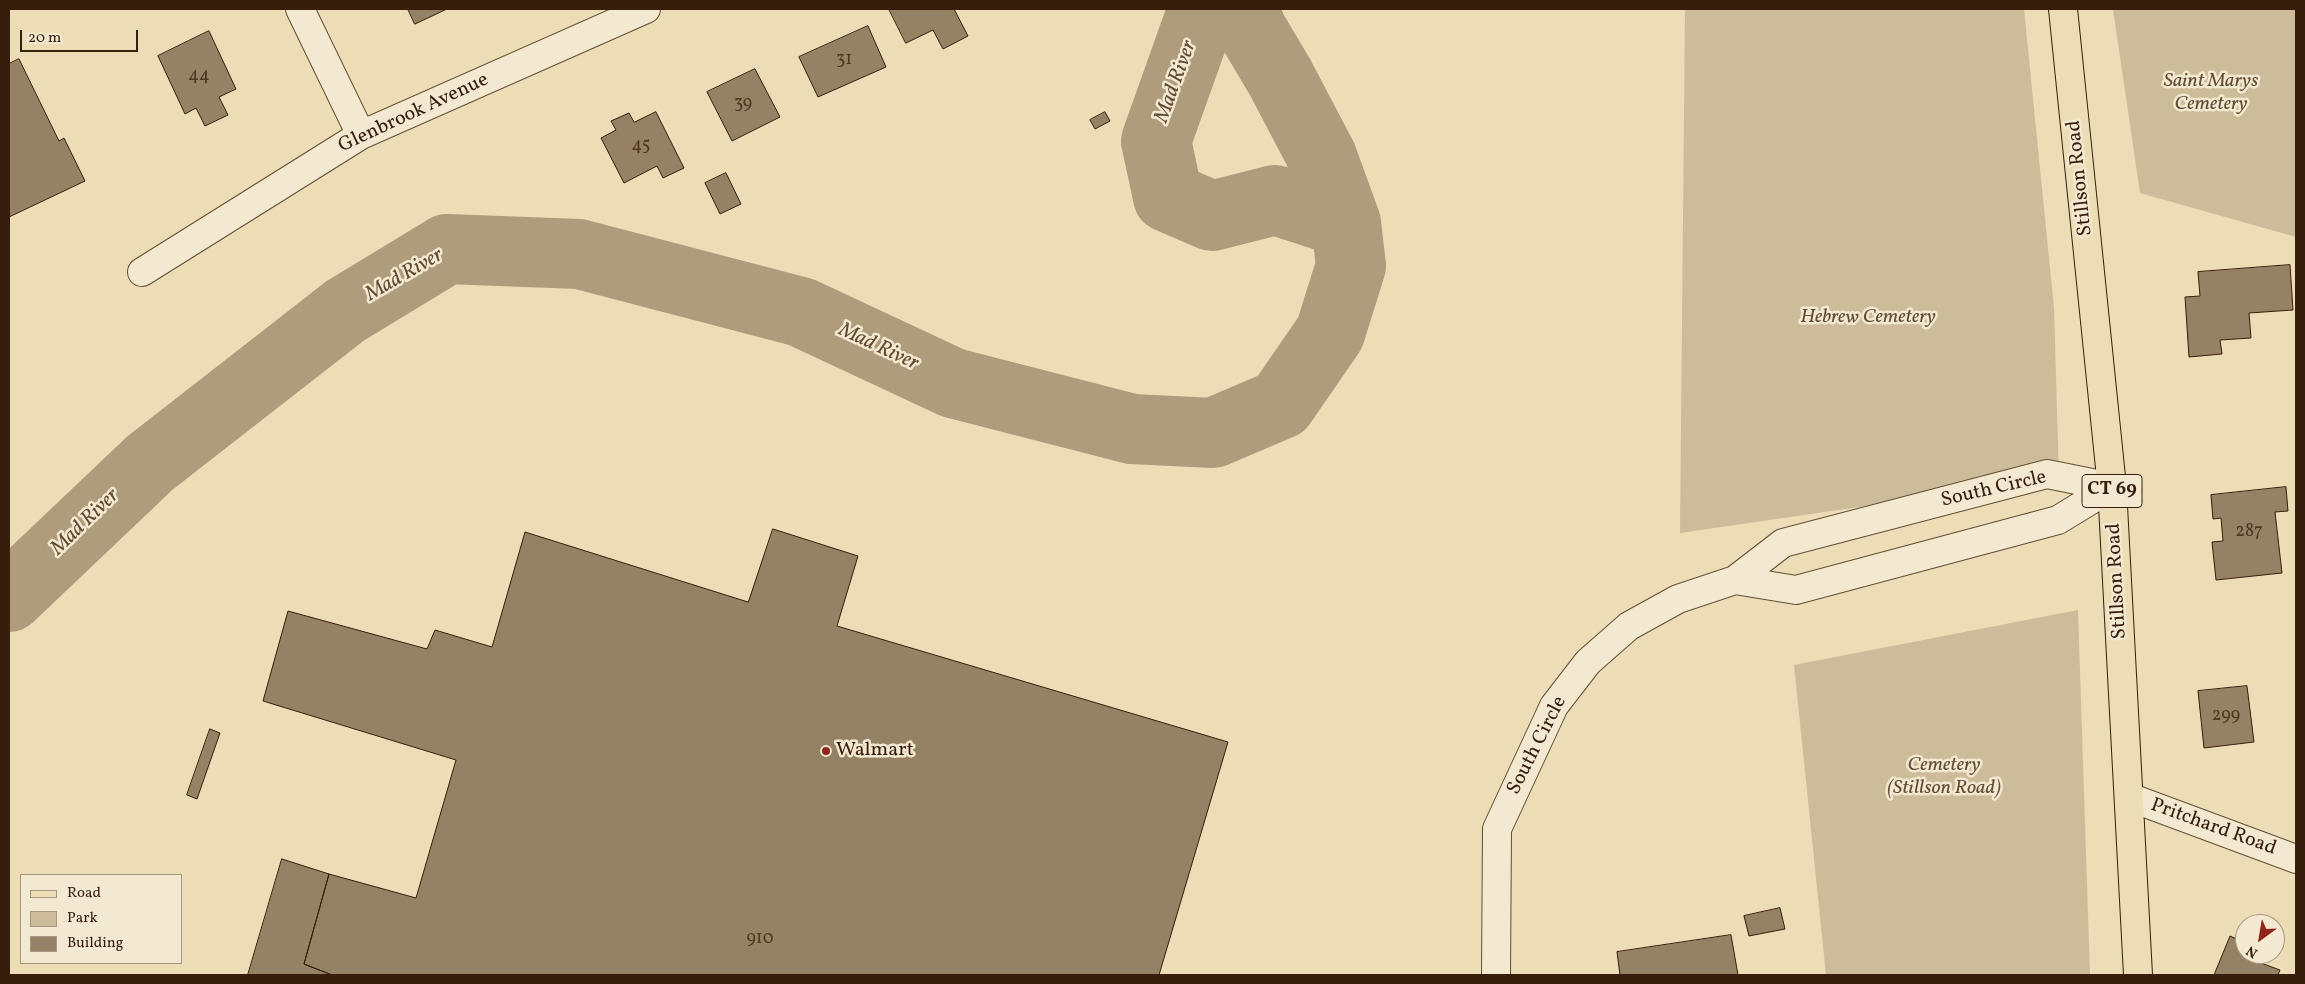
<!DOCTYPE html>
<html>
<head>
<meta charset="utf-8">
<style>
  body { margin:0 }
  #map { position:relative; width:2305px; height:984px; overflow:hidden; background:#ecddb6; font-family:Vollkorn,serif }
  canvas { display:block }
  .frame { position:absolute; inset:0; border:10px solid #371d0c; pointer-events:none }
  .legend { position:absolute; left:20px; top:874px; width:162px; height:90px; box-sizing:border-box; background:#f3e9d0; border:1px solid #a89782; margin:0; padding:6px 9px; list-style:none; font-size:15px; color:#371d0c }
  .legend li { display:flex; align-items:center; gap:10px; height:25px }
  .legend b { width:25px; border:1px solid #a89782 }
  .north { position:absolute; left:2235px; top:914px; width:50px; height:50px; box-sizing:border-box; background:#f3e9d0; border:1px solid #a89782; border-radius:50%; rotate:212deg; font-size:14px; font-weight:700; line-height:20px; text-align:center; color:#371d0c }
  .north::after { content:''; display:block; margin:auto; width:18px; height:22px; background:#8f2418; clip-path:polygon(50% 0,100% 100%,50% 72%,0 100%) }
  .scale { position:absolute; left:20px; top:30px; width:118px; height:22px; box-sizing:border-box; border:2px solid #371d0c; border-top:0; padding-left:6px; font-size:15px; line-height:18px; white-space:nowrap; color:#371d0c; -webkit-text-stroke:4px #f3e9d0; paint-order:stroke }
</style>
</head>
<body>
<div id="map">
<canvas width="2305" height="984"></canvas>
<div class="frame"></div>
<ul class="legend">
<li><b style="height:6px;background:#ecddb6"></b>Road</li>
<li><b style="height:14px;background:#cdbc99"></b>Park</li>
<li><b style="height:14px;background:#958164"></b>Building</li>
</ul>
<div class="north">N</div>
<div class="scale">20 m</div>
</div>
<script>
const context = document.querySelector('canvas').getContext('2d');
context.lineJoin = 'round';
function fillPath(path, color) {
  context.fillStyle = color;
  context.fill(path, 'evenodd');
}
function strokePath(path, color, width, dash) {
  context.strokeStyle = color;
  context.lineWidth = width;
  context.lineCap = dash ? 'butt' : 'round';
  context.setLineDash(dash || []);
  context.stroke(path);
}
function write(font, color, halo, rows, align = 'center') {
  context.font = font + ' Vollkorn,serif';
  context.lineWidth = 5;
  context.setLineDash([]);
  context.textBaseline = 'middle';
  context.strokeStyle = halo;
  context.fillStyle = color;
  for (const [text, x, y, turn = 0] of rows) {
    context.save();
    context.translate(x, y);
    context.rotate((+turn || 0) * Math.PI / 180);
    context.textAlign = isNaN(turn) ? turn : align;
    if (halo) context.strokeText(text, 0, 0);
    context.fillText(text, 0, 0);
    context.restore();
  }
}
fillPath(new Path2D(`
  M 1685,9 L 2024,9 L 2054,308 L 2059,478 L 1680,533 Z
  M 2113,9 L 2296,9 L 2296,237 L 2140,193 Z
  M 2078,610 L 2090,975 L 1826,975 L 1794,665 Z`), '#cdbc99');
strokePath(new Path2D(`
  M 1244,9 L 1252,30 L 1280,77 L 1322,157 L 1346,223
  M 9,597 L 150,463 L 345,311 L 447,249 L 579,254 L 801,312 L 953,383 L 1132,429 L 1213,433 L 1281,404 L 1330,333 L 1351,266 L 1346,223 L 1275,200 L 1212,216 L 1168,197 L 1156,141 L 1203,9`), '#ae9c7c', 70);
const building = new Path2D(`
  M 408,9 L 447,9 L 415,24 Z
  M 889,9 L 954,9 L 968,36 L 943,49 L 933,30 L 906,43 Z
  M 868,26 L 886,67 L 818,97 L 799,57 Z
  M 209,31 L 236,89 L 219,97 L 228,115 L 205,126 L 196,108 L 185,114 L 158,56 Z
  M 19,59 L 59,141 L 64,138 L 85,181 L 9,217 L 9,64 Z
  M 755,69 L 780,117 L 732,141 L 707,92 Z
  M 656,112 L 684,168 L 663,178 L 657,166 L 624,183 L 601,138 L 616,130 L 611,121 L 629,113 L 634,122 Z
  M 1105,112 L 1110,121 L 1095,129 L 1090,120 Z
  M 726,173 L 741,204 L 720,214 L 705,183 Z
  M 2290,265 L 2293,310 L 2249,313 L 2251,338 L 2220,340 L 2222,354 L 2189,357 L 2185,297 L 2200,296 L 2198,272 Z
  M 2286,487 L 2288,511 L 2275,512 L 2282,573 L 2216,580 L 2212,542 L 2223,541 L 2221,518 L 2213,519 L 2211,495 Z
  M 773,529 L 858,556 L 837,626 L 1228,742 L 1159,975 L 332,975 L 304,964 L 329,874 L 416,898 L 456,760 L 263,701 L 288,611 L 427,649 L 435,630 L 492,647 L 525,532 L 748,602 Z
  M 2247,686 L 2254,742 L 2204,748 L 2198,691 Z
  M 210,729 L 220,733 L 197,799 L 187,795 Z
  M 282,859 L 329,874 L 304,964 L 332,975 L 248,975 Z
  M 1780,908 L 1785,929 L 1749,936 L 1744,916 Z
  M 2243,932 L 2245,933 L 2245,954 L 2264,954 L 2261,963 L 2280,970 L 2278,975 L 2214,975 L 2230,936 L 2239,940 Z
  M 1731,935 L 1738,975 L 1620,975 L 1617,952 Z`);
fillPath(building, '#958164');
strokePath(building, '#371d0c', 1);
const minor = new Path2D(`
  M 300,9 L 361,135
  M 142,272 L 361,135 L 646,9
  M 1735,580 L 1796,590 L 2058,520 L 2112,487
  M 2129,797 L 2296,859
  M 1496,975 L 1497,829 L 1554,706 L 1588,662 L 1629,626 L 1678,599 L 1735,580 L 1783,543 L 2047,474 L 2112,487`);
const major = new Path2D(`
  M 2063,9 L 2112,487 L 2138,975`);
strokePath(minor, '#644d36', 30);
strokePath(major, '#371d0c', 30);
strokePath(minor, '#f3e9d0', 28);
strokePath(major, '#ecddb6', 28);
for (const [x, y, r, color] of [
  [826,751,5,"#8f2418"]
]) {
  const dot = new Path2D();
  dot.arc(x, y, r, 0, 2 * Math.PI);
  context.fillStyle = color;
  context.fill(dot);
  strokePath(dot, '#f3e9d0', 2);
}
write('18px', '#4e3622', null, [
  ["31",844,61],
  ["44",199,77],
  ["39",743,105],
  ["45",641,147],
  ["287",2249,533],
  ["299",2226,717],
  ["910",760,940]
]);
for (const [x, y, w] of [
  [2112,491,60]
]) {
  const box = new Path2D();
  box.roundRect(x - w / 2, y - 16.5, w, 33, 4);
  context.fillStyle = '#f3e9d0';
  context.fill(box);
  strokePath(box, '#371d0c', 1);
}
write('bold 19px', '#371d0c', null, [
  ["CT 69",2112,491]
]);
write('italic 20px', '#644d36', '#f3e9d0', [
  ["Saint Marys",2211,82],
  ["Cemetery",2211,105],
  ["Hebrew Cemetery",1868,318],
  ["Cemetery",1944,766],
  ["(Stillson Road)",1944,789]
]);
write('20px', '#371d0c', '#f3e9d0', [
  ["Glenbrook Avenue",414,114,-25],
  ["Stillson Road",2081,178,-96],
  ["South Circle",1994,490,-13],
  ["Stillson Road",2118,581,-93],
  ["South Circle",1538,746,-63],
  ["Pritchard Road",2213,828,20]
]);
write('20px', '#371d0c', '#f3e9d0', [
  ["Walmart",836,751]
], 'left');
write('italic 21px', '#614933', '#f3e9d0', [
  ["Mad River",1177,82,-70],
  ["Mad River",405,276,-30],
  ["Mad River",878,348,25],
  ["Mad River",86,523,-44]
]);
</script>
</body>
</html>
